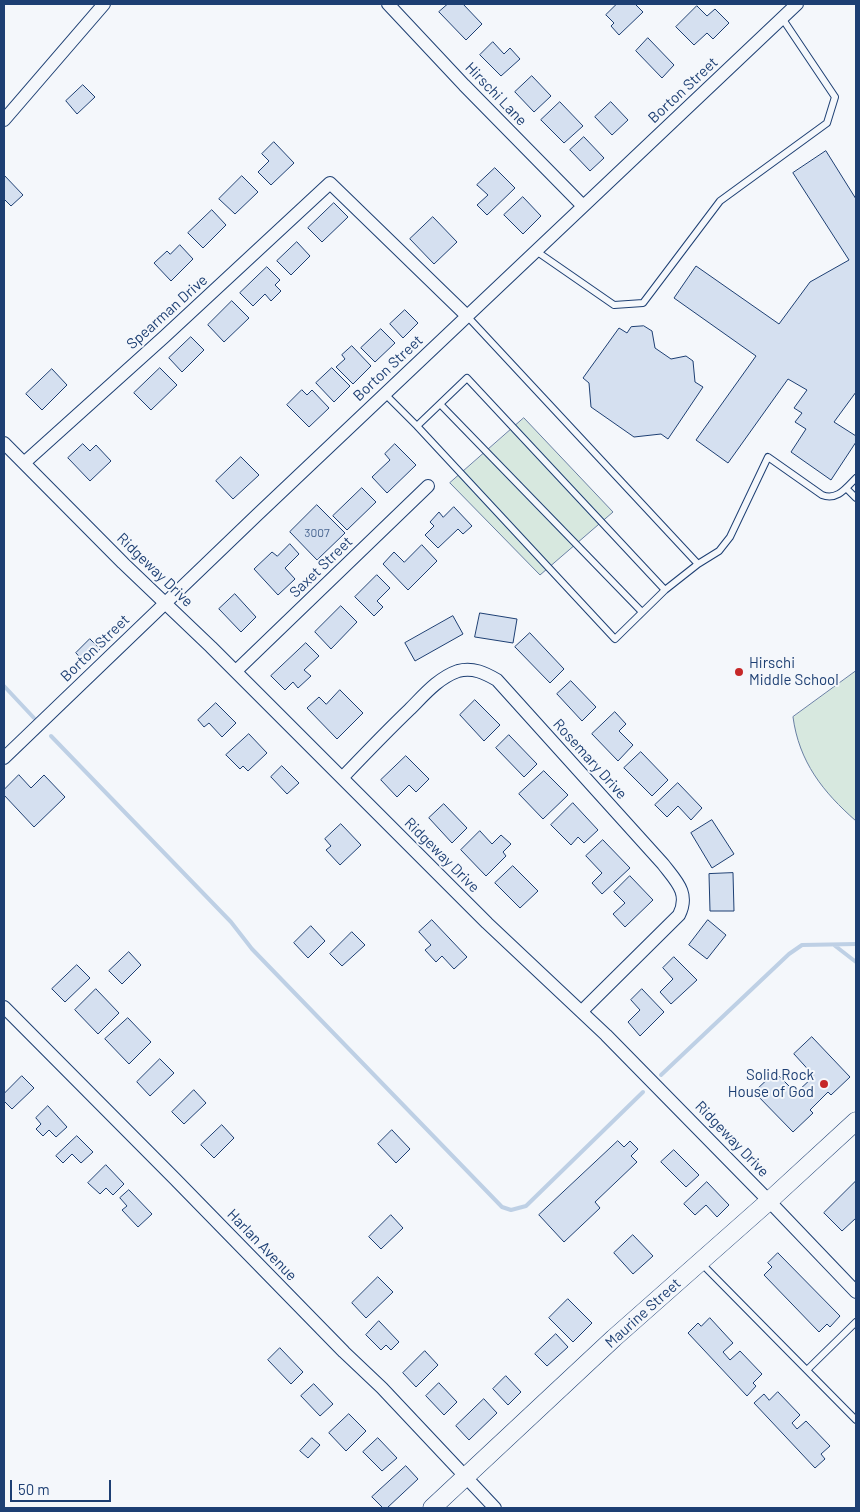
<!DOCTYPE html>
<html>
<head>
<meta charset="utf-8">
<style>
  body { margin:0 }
  #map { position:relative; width:860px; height:1512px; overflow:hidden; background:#f4f7fb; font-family:Barlow,sans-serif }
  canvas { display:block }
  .frame { position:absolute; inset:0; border:5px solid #1d3f73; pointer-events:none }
  .scale { position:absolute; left:10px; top:1480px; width:101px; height:22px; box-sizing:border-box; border:2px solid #1d3f73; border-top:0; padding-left:6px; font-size:15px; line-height:18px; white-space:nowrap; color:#1d3f73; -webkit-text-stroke:4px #f4f7fb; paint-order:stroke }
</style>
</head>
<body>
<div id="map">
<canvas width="860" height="1512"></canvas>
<div class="frame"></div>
<div class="scale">50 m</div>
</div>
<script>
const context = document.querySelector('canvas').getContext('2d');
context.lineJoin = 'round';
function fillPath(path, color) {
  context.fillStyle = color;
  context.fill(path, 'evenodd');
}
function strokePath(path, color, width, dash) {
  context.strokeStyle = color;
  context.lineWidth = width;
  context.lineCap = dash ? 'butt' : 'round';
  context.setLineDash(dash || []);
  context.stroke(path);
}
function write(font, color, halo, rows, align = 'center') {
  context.font = font + ' Barlow,sans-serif';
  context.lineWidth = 4;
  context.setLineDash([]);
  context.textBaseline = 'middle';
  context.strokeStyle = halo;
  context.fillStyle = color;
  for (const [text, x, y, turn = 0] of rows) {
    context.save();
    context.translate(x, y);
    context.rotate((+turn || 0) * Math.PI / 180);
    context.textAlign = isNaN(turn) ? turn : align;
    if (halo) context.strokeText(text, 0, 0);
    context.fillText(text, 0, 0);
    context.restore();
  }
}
const green = new Path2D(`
  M 524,418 L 613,512 L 540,575 L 450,483 Z
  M 856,671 L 856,821 C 823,792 799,762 793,717 Z`);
fillPath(green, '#d7e8df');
strokePath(green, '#687fa3', 1);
strokePath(new Path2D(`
  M 4,686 L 34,718
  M 51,736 L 231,922 L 252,949 L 502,1207 L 511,1210 L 526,1206 L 643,1092
  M 834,945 L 856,962
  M 661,1075 L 789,954 L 802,945 L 856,944`), '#bed0e5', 4);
const building = new Path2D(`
  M 448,4 L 463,4 L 482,24 L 466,40 L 439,12 Z
  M 617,4 L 635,4 L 643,12 L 619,35 L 611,26 L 614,23 L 606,15 Z
  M 697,6 L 707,16 L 715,9 L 729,23 L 713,39 L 707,33 L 694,45 L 676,27 Z
  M 648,38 L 674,65 L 662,78 L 636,51 Z
  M 493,42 L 504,54 L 510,48 L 520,59 L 501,76 L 480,55 Z
  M 532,76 L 551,96 L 534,112 L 515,92 Z
  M 83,85 L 95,97 L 77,114 L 66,101 Z
  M 560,102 L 583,126 L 564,143 L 541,120 Z
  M 611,102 L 628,120 L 612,135 L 595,117 Z
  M 584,137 L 604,158 L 590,171 L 570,150 Z
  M 274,142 L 294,163 L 271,185 L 258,172 L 269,161 L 262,154 Z
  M 826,151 L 856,199 L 856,392 L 834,422 L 856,436 L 856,442 L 831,480 L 791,452 L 806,429 L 795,422 L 802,413 L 794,408 L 807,390 L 788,379 L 728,463 L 696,440 L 756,356 L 674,298 L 696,266 L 779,324 L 810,282 L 849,260 L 793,173 Z
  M 495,168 L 515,188 L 487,215 L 477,205 L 488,195 L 477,185 Z
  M 4,175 L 23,195 L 11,206 L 4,199 Z
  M 242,176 L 258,192 L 235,214 L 219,199 Z
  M 523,197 L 541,216 L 523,234 L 504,215 Z
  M 334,203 L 348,217 L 322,242 L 308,228 Z
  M 212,210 L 226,225 L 203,248 L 188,233 Z
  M 433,217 L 457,242 L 434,264 L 410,239 Z
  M 297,242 L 310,256 L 291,275 L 277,261 Z
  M 180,245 L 193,259 L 171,281 L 154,263 L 167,251 L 170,254 Z
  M 267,267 L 280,280 L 275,285 L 281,291 L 271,301 L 265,294 L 253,306 L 240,293 Z
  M 232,301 L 249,318 L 224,342 L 208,325 Z
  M 405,310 L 418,323 L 403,338 L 390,324 Z
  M 644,326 L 652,331 L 655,348 L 671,359 L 686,356 L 693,361 L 695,382 L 703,387 L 668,439 L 661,434 L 634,437 L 591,407 L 589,383 L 583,378 L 619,328 L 627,333 L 631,327 Z
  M 381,329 L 395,343 L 375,362 L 361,348 Z
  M 191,337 L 204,350 L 182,372 L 169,358 Z
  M 352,346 L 371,366 L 353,384 L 336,367 L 345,359 L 342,355 Z
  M 160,368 L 177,385 L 151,410 L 134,393 Z
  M 332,368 L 350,386 L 334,402 L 316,383 Z
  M 52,369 L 67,385 L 42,410 L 26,394 Z
  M 302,390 L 307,395 L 312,390 L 329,408 L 309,427 L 287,405 Z
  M 83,444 L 90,451 L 96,445 L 111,461 L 90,481 L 68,458 Z
  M 395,444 L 416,465 L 387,493 L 372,477 L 390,460 L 385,454 Z
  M 241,457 L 259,475 L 233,499 L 216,481 Z
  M 362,488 L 376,502 L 347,530 L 333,516 Z
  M 317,505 L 345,533 L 317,560 L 290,532 Z
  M 454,507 L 472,526 L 463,534 L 458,529 L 438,548 L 425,535 L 434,526 L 430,522 L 439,512 L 443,517 Z
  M 290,544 L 299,554 L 285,568 L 295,579 L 278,595 L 254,569 L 272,552 L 277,556 Z
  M 422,545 L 437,561 L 408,590 L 383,564 L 394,552 L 404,562 Z
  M 377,575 L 390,588 L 377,601 L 383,607 L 374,616 L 355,597 Z
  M 235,594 L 256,617 L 241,632 L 219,609 Z
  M 341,606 L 357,622 L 331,649 L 315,632 Z
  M 480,613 L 517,619 L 513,643 L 475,637 Z
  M 453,616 L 463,634 L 415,661 L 405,643 Z
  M 530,633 L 564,669 L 550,683 L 515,647 Z
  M 90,639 L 100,649 L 86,664 L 76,653 Z
  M 306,643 L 319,656 L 304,670 L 311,676 L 298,688 L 293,682 L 285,690 L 271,676 Z
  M 571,681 L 596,707 L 582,721 L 557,694 Z
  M 340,690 L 363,713 L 337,739 L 307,708 L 319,697 L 326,704 Z
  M 475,700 L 500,725 L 484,741 L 460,715 Z
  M 216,703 L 236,723 L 222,737 L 209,723 L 204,727 L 198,720 Z
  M 615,712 L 626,724 L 619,731 L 633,745 L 618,761 L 592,734 Z
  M 249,734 L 267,753 L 248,771 L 243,766 L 240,769 L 226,755 Z
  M 509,735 L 537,764 L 524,777 L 496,748 Z
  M 641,752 L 668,780 L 652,796 L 624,768 Z
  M 406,756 L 429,779 L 416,792 L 409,785 L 397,797 L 381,780 Z
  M 282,766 L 299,783 L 287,794 L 271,777 Z
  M 544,771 L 568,795 L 543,819 L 519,794 Z
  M 19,775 L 31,788 L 44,775 L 65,797 L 34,827 L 4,795 L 4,790 Z
  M 678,783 L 702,808 L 691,820 L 678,806 L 667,817 L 655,805 Z
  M 573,803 L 598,830 L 584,843 L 578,837 L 571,845 L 551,825 Z
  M 444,804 L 467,828 L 452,843 L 429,818 Z
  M 712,820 L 734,854 L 712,868 L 691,833 Z
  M 341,824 L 361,845 L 340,865 L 326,850 L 331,846 L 325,839 Z
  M 480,831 L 492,844 L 501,835 L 511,844 L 503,852 L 506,856 L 486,876 L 461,850 Z
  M 603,840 L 630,868 L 602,894 L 592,883 L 602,873 L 586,856 Z
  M 513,866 L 538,891 L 520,908 L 495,883 Z
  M 733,873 L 734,911 L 710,911 L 709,874 Z
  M 630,876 L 653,900 L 625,927 L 613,914 L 625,903 L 614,892 Z
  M 432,920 L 467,957 L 454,969 L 442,956 L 436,962 L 425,950 L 431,945 L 419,932 Z
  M 708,920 L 726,935 L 707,959 L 689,945 Z
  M 311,926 L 325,941 L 308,958 L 294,943 Z
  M 352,932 L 365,945 L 342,966 L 330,954 Z
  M 129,952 L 141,965 L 122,984 L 109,971 Z
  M 674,957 L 697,980 L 671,1004 L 660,992 L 673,979 L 663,968 Z
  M 77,965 L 90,978 L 65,1002 L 52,989 Z
  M 96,989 L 119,1013 L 98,1034 L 75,1010 Z
  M 642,989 L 664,1012 L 640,1036 L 628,1022 L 640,1010 L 631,1000 Z
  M 128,1018 L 151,1042 L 129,1064 L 105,1039 Z
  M 812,1037 L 850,1077 L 831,1095 L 828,1092 L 810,1110 L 813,1113 L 793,1132 L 754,1092 L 775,1072 L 796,1093 L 814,1076 L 794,1054 Z
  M 160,1059 L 174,1073 L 150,1096 L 137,1082 Z
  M 22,1076 L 34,1088 L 12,1109 L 4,1101 L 4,1094 Z
  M 194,1090 L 206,1103 L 184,1124 L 172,1112 Z
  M 48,1106 L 67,1127 L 56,1137 L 49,1130 L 43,1136 L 36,1129 L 41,1124 L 36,1118 Z
  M 222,1125 L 234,1138 L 214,1158 L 201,1145 Z
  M 392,1130 L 410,1149 L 396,1163 L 378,1144 Z
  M 77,1136 L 93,1152 L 81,1163 L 72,1154 L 63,1163 L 56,1156 Z
  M 618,1141 L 624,1147 L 630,1141 L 638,1149 L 631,1156 L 637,1162 L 595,1202 L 600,1208 L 564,1242 L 539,1215 Z
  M 674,1150 L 699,1175 L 686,1187 L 661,1162 Z
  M 106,1165 L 124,1184 L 113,1195 L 106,1188 L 100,1194 L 88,1183 Z
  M 856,1181 L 856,1218 L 842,1231 L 824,1213 Z
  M 707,1182 L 729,1205 L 717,1217 L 706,1205 L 695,1215 L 684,1204 Z
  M 129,1190 L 152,1214 L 138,1227 L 122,1210 L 127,1206 L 120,1198 Z
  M 391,1215 L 403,1228 L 381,1249 L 369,1237 Z
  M 633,1235 L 653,1256 L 633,1274 L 614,1253 Z
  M 778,1253 L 840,1316 L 830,1327 L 827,1324 L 819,1332 L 764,1275 L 772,1267 L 768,1263 Z
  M 378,1277 L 393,1292 L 366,1318 L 352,1303 Z
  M 568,1299 L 592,1323 L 573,1342 L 549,1318 Z
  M 710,1318 L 733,1343 L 723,1352 L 730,1360 L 740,1351 L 762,1374 L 753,1383 L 756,1386 L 747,1396 L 688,1333 L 698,1323 L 701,1326 Z
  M 379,1321 L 399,1342 L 391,1350 L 386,1345 L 381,1350 L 366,1335 Z
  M 556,1334 L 568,1347 L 547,1366 L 535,1354 Z
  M 280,1348 L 303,1372 L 291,1384 L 268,1360 Z
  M 425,1351 L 438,1365 L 416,1387 L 403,1373 Z
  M 506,1376 L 521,1392 L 508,1405 L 493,1389 Z
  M 439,1383 L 457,1402 L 444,1415 L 426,1396 Z
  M 314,1384 L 333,1404 L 320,1416 L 301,1396 Z
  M 778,1392 L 800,1415 L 792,1423 L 797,1429 L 806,1421 L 830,1446 L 821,1454 L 825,1459 L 815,1468 L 754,1403 L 764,1394 L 769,1400 Z
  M 484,1399 L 497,1413 L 469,1440 L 456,1426 Z
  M 349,1414 L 366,1431 L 346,1451 L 329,1433 Z
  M 312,1438 L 320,1445 L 308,1458 L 300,1451 Z
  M 378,1438 L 397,1458 L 382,1471 L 363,1452 Z
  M 406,1466 L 418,1479 L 387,1508 L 383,1508 L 372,1497 Z`);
fillPath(building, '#d5e0f0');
strokePath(building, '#1d3f73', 1);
const lane = new Path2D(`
  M 536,251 L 614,305 L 643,303 L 720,201 L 827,123 L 835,97 L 782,18
  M 467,316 L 698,564 L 665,590
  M 385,394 L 417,426 L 467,378 L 665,590 L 615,639 L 417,426
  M 440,404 L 642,612
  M 846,488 L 856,498
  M 698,564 L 719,551 L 730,537 L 768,457 L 822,495 C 837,501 846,488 856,478
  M 701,1263 L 856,1420
  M 807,1370 L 856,1322`);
const street = new Path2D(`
  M 388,4 L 464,85 L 583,206
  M 4,120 L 104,4
  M 4,443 L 123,563 L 211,647 L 487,923 L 606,1035 L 769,1201 L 856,1292
  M 24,463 L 164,337 L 330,183 L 467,316
  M 236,671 L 428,486
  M 4,758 L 257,515 L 797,4
  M 342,778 C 364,755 387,731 410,709 C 424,695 438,678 458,671 C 473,667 485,673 497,680 L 663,864 C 676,881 690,893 679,915 L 582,1011
  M 4,1007 L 175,1179 L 344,1352 L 382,1388 L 495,1508`);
const secondary = new Path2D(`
  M 432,1508 L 614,1338 L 769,1201 L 856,1121`);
strokePath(lane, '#1d3f73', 8);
strokePath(street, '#1d3f73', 14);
strokePath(secondary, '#1d3f73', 19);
strokePath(lane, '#f4f7fb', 6);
strokePath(street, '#f4f7fb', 12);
strokePath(secondary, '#f4f7fb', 18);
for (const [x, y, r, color] of [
  [739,672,5,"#c62828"],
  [824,1084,5,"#c62828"]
]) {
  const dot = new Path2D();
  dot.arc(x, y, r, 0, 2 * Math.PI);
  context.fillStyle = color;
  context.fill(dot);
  strokePath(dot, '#f4f7fb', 2);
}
write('12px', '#4b6792', null, [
  ["3007",317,533]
]);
write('15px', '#1d3f73', '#f4f7fb', [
  ["Borton Street",683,90,-43],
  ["Hirschi Lane",496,94,46],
  ["Spearman Drive",167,312,-42],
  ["Borton Street",388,368,-43],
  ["Saxet Street",321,567,-44],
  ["Ridgeway Drive",155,570,44],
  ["Borton Street",95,648,-44],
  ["Rosemary Drive",590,759,48],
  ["Ridgeway Drive",442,855,45],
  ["Ridgeway Drive",732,1139,46],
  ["Harlan Avenue",262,1245,46],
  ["Maurine Street",643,1313,-42]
]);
write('15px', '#1d3f73', '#f4f7fb', [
  ["Hirschi",749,663],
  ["Middle School",749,680],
  ["Solid Rock",814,1075,"right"],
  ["House of God",814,1092,"right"]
], 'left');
</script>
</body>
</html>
